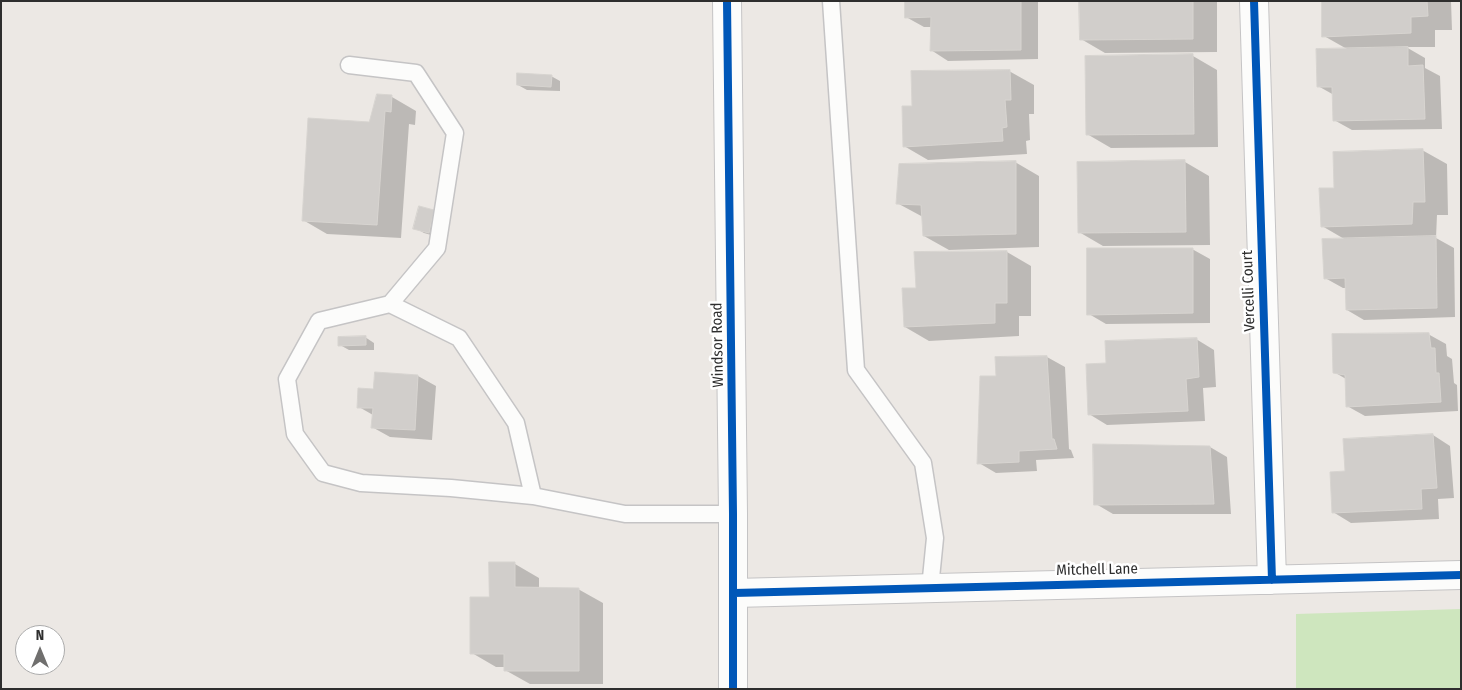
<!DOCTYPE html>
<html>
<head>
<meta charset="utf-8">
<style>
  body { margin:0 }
  #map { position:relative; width:1462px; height:690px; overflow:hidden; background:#ece8e4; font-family:"Fira Sans Condensed",sans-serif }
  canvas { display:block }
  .frame { position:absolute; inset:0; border:2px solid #2e2e2e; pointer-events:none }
  .north { position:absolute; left:15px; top:625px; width:50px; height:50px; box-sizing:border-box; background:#fff; border:1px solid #ababab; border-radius:50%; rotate:0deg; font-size:14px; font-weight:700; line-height:20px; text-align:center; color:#2e2e2e }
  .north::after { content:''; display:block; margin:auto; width:18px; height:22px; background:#706f6e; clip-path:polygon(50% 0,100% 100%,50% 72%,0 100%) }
</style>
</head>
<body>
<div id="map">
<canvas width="1462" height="690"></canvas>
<div class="frame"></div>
<div class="north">N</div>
</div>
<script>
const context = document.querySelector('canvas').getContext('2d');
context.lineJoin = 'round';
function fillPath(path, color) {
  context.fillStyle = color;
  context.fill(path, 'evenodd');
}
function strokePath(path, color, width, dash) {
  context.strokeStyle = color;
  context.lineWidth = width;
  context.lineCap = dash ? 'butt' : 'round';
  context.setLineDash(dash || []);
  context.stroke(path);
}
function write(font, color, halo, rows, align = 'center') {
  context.font = font + ' "Fira Sans Condensed",sans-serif';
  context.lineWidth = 5;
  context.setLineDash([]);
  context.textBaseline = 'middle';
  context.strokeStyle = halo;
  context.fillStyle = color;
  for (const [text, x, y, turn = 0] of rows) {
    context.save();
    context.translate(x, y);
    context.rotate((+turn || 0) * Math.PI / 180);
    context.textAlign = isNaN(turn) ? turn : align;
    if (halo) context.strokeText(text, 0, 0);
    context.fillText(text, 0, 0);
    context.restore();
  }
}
fillPath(new Path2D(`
  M 1461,609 L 1461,689 L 1296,689 L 1296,614 Z`), '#cee6be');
fillPath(new Path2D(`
  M 906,1 L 1038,1 L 1038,59 L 948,61 L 931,50 L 932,27 L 924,27 L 906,17 Z
  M 1080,1 L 1217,1 L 1217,52 L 1105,53 L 1081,39 Z
  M 1323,1 L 1451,1 L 1452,30 L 1435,30 L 1435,47 L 1406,47 L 1425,58 L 1425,68 L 1440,76 L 1442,129 L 1352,130 L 1334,120 L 1334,95 L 1318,86 L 1347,49 L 1324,36 Z
  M 1193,56 L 1217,70 L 1218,147 L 1111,148 L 1087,134 Z
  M 1009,71 L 1034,85 L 1034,114 L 1029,114 L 1030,140 L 1026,141 L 1027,154 L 928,160 L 904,146 L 913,107 Z
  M 551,76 L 560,81 L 560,91 L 527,90 L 518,85 Z
  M 392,97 L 416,111 L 415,125 L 409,124 L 401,238 L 327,234 L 303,220 L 370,123 Z
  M 1422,150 L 1447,164 L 1448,215 L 1437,215 L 1436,238 L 1454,248 L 1455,317 L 1364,320 L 1347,310 L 1346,288 L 1343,288 L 1325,278 L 1346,240 L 1322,226 L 1335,189 Z
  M 1015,162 L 1039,176 L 1039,247 L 949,250 L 924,236 L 923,217 L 897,203 Z
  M 1185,162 L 1209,176 L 1210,245 L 1103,246 L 1079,232 Z
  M 434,211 L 443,216 L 438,237 L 424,233 L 415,228 Z
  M 1192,249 L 1210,259 L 1210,323 L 1106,324 L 1089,314 Z
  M 1007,252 L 1031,266 L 1031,316 L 1019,316 L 1019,336 L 929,341 L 905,327 L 917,289 Z
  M 1428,334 L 1446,344 L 1447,356 L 1452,359 L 1454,383 L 1457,385 L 1458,411 L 1365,416 L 1347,406 L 1346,379 L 1334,372 Z
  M 365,337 L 374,343 L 374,350 L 349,350 L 340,345 Z
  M 1196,339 L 1214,350 L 1216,387 L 1203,388 L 1205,421 L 1107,425 L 1089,414 L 1107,365 Z
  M 1047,357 L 1065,367 L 1069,449 L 1071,450 L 1074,458 L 1036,460 L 1037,471 L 996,473 L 979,463 L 997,377 Z
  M 376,374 L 418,376 L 436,386 L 432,440 L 390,437 L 372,427 L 373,415 L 359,407 L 374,390 Z
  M 1433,435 L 1450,446 L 1454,498 L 1438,499 L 1439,519 L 1351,523 L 1333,512 L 1346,473 Z
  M 1210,447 L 1227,457 L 1231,514 L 1113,514 L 1096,504 Z
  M 515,564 L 539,578 L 539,589 L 578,589 L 603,603 L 603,684 L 530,684 L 505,670 L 505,667 L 496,667 L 472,653 L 490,598 Z`), '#0003');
const building = new Path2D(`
  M 905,1 L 1021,1 L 1021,50 L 930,51 L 931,17 L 905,18 Z
  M 1079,1 L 1193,1 L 1193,39 L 1080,40 Z
  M 1322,1 L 1427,1 L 1428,16 L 1411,17 L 1411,33 L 1322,37 Z
  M 1408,47 L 1408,66 L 1423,65 L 1425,119 L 1333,121 L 1332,87 L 1317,87 L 1316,49 Z
  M 1193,54 L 1194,134 L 1086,135 L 1085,56 Z
  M 1010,70 L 1011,100 L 1005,100 L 1007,127 L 1002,128 L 1003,141 L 903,147 L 902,106 L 912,106 L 911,71 Z
  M 517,73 L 552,75 L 551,87 L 517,85 Z
  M 377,94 L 392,95 L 391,112 L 385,111 L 377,225 L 302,221 L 308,118 L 369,122 Z
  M 1423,149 L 1425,202 L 1413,202 L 1412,224 L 1321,227 L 1319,188 L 1334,188 L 1333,152 Z
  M 1185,160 L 1186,232 L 1078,233 L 1077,162 Z
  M 1016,161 L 1016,234 L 923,236 L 921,205 L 896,204 L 899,164 Z
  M 419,206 L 434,210 L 429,233 L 413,229 Z
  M 1436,236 L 1437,308 L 1346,310 L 1345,278 L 1324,279 L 1322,239 Z
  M 1087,248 L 1193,248 L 1193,313 L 1087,315 Z
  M 1007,251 L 1007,303 L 995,303 L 995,323 L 904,327 L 902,288 L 916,288 L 914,252 Z
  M 1429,333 L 1431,348 L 1435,348 L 1436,373 L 1439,373 L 1441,402 L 1346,407 L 1345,375 L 1333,373 L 1332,334 Z
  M 366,336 L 366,345 L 338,346 L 338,337 Z
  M 1197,338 L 1199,377 L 1186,379 L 1188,411 L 1088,415 L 1086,364 L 1106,363 L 1105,341 Z
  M 1047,356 L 1052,439 L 1054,439 L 1057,449 L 1019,451 L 1019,462 L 977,464 L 980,376 L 996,376 L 995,357 Z
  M 375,372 L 418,375 L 415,430 L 371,428 L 373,408 L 357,408 L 358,388 L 373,389 Z
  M 1433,434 L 1437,488 L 1421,489 L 1422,509 L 1332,513 L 1330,472 L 1345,471 L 1343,439 Z
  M 1093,444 L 1210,446 L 1214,504 L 1094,505 Z
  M 489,562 L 515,562 L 515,587 L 579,588 L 579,671 L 504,671 L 504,654 L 470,654 L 470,597 L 489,597 Z`);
fillPath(building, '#d1cecb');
strokePath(building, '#d7d4d0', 1);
const service = new Path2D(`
  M 831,1 L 856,370 L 923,463 L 935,538 L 930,588
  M 349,65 L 416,73 L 455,133 L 437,248 L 390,304 L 319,321 L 287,379 L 295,434 L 323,473 L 361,483 L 451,488 L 533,496 L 625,514 L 733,514
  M 390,304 L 459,338 L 516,423 L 533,496`);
const minor = new Path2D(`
  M 1254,1 L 1272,580
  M 734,593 L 1461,575`);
const secondary = new Path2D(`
  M 727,1 L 733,514 L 733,689`);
strokePath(service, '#c5c4c5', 19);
strokePath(minor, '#c5c4c5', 30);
strokePath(secondary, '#c5c4c5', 30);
strokePath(service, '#fcfcfb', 16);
strokePath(minor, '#fcfcfb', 28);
strokePath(secondary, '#fcfcfb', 28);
strokePath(new Path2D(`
  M 727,1 L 733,514 L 733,689
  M 1254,1 L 1272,580
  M 734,593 L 1461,575`), '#0057b8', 8);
write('15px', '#2e2e2e', '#fff', [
  ["Vercelli Court",1249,291,-92],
  ["Windsor Road",718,345,-91],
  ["Mitchell Lane",1097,570,-1]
]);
</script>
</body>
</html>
